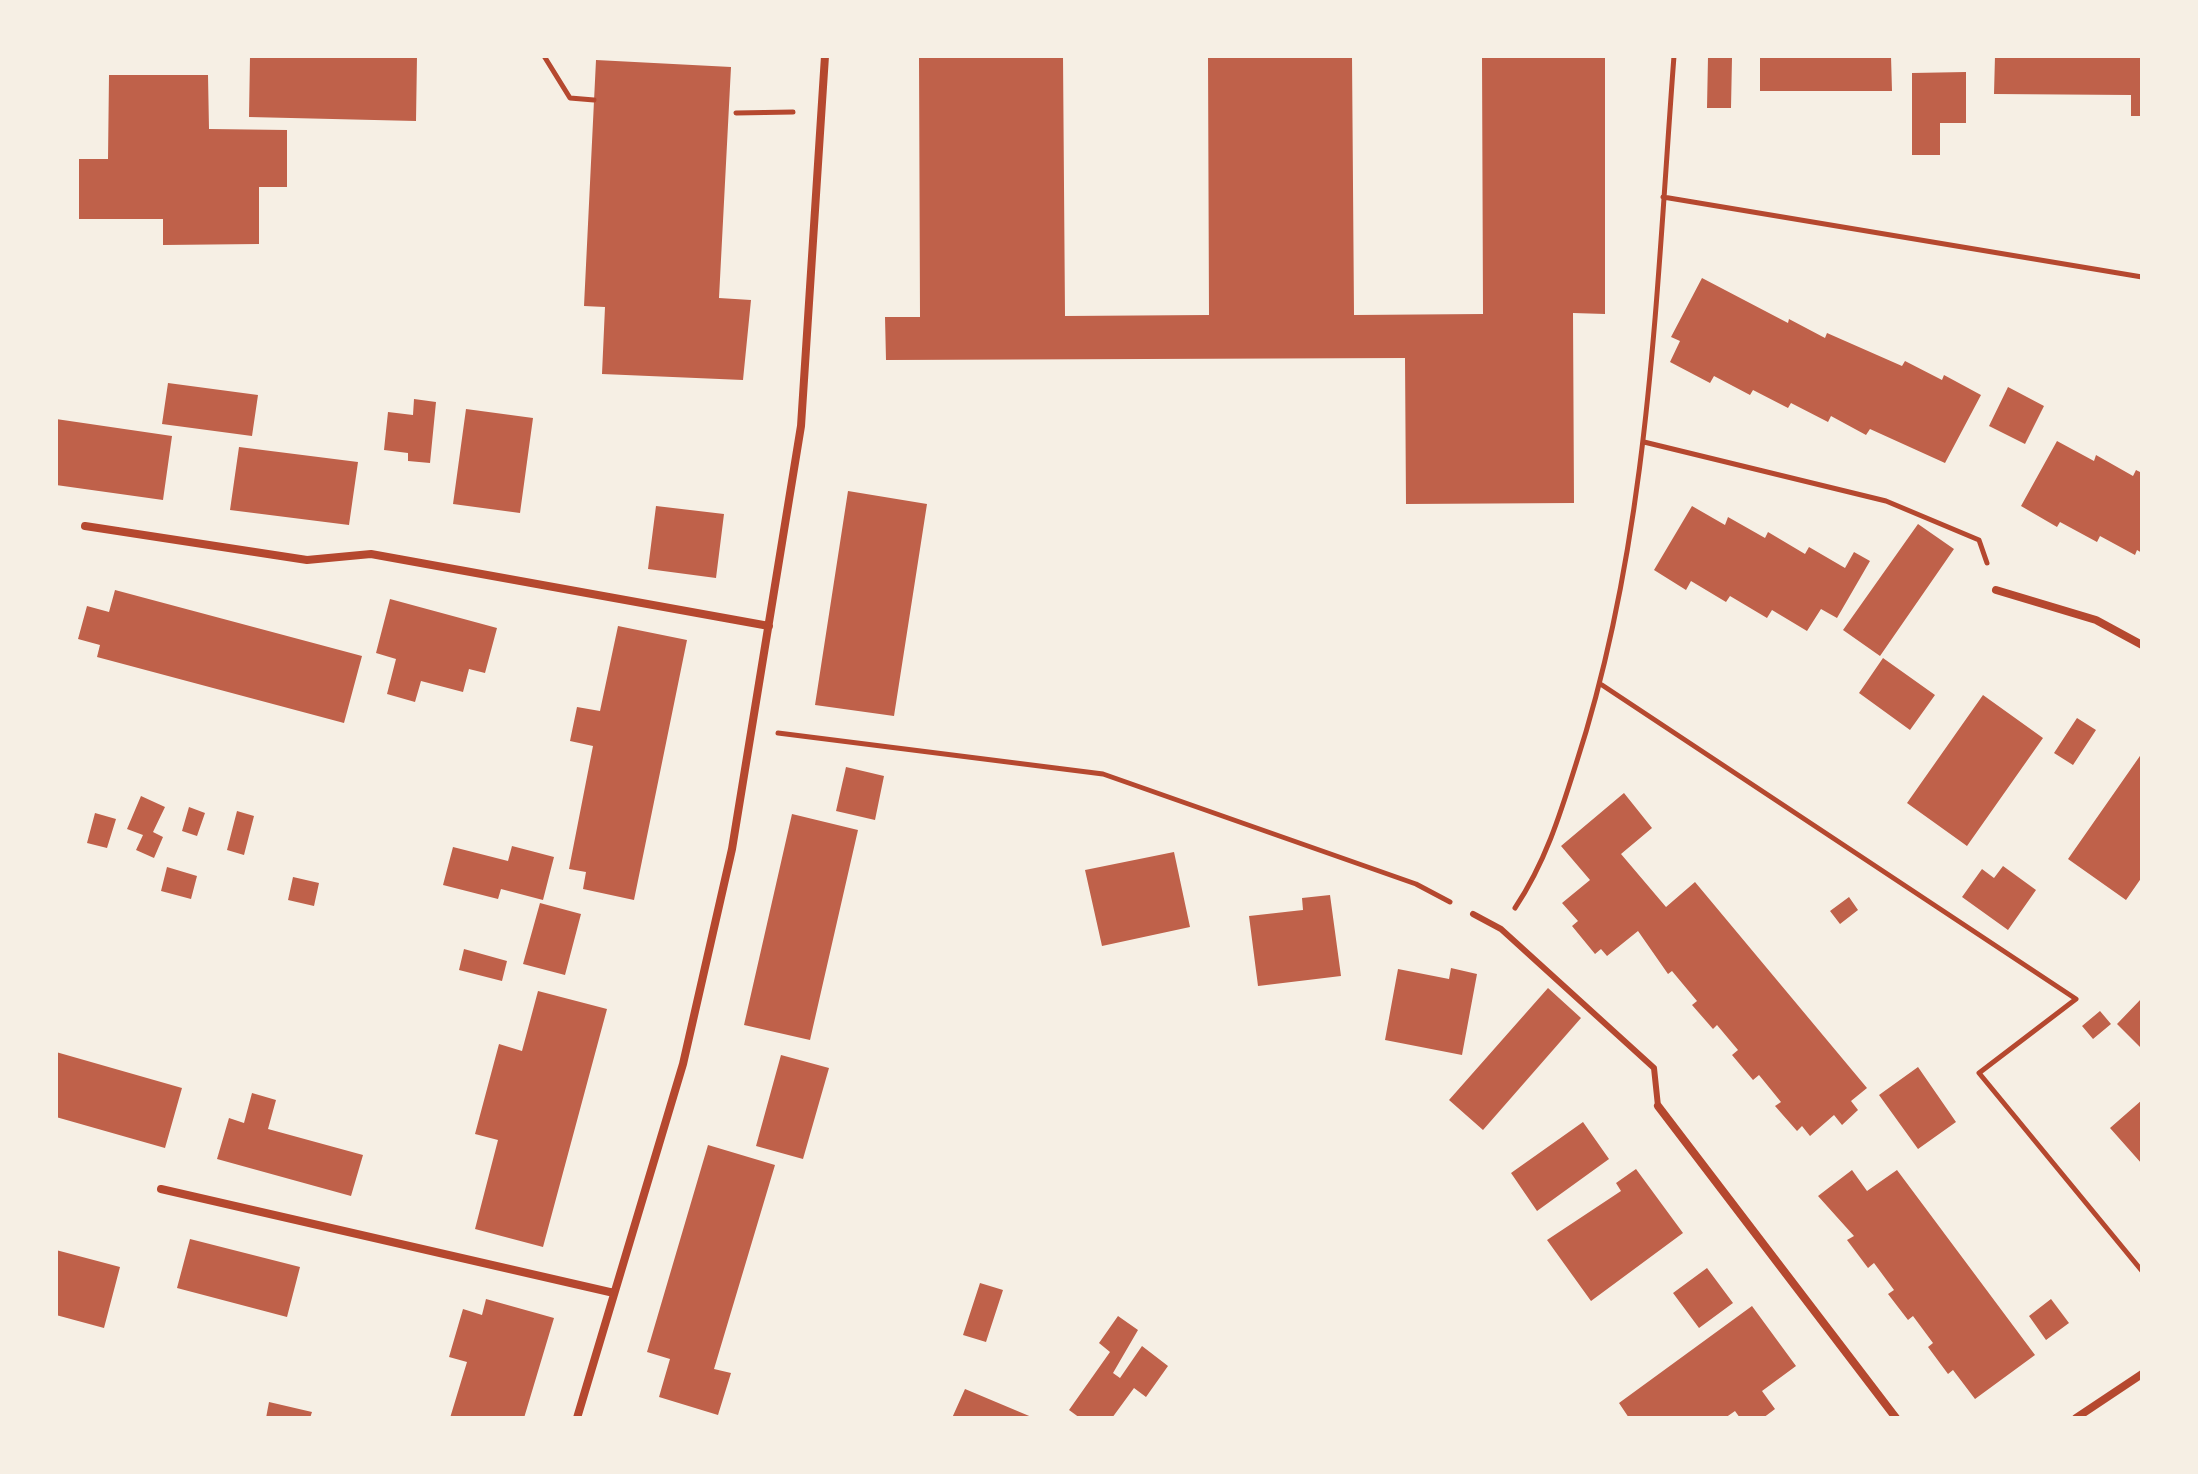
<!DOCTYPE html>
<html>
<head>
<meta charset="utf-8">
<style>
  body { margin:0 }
  #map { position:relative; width:2198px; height:1474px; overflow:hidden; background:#f6efe4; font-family:"Fira Sans Condensed",sans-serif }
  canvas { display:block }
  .frame { position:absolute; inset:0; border:58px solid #f6efe4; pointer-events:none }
</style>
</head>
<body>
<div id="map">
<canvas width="2198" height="1474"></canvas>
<div class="frame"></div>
</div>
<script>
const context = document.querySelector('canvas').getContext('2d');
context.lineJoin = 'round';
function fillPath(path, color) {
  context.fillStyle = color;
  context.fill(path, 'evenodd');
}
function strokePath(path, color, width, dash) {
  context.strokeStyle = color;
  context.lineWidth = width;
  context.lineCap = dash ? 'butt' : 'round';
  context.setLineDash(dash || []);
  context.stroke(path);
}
fillPath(new Path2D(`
  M 250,56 L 417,56 L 416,121 L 249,117 Z
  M 919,56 L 1063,56 L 1065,316 L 1209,315 L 1208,56 L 1352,56 L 1354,315 L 1483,314 L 1482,56 L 1605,56 L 1605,314 L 1573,313 L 1574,503 L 1406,504 L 1405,358 L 886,360 L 885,317 L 920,317 Z
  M 1760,56 L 1891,56 L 1892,91 L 1760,91 Z
  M 1995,56 L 2142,56 L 2142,116 L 2131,116 L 2131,95 L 1994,94 Z
  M 1708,57 L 1732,58 L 1731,108 L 1707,108 Z
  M 596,60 L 731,67 L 719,298 L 751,300 L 743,380 L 602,374 L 605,307 L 584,306 Z
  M 1966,72 L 1966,123 L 1940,123 L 1940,155 L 1912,155 L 1912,73 Z
  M 109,75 L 208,75 L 209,129 L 287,130 L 287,187 L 259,187 L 259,244 L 163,245 L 163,219 L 79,219 L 79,159 L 108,159 Z
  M 1702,278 L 1788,323 L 1789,319 L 1825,338 L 1827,333 L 1902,366 L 1905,361 L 1942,380 L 1944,375 L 1981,395 L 1945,463 L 1870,429 L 1866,435 L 1831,416 L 1828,422 L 1791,403 L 1788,408 L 1753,390 L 1750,395 L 1714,376 L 1710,383 L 1670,362 L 1680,341 L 1671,337 Z
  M 168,383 L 258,395 L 252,436 L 162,424 Z
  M 2008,387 L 2044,406 L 2025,444 L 1989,426 Z
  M 414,399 L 436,402 L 430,463 L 408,461 L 408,453 L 384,450 L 388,412 L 413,415 Z
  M 466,409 L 533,418 L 520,513 L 453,504 Z
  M 56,419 L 172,436 L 163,500 L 56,485 Z
  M 2057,441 L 2094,461 L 2096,455 L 2133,476 L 2136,470 L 2142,473 L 2142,553 L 2137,550 L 2135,555 L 2100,536 L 2097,542 L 2060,522 L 2057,527 L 2021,506 Z
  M 239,447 L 358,462 L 349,525 L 230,510 Z
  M 848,491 L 927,504 L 894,716 L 815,705 Z
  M 656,506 L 724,514 L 716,578 L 648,569 Z
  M 1692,506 L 1725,525 L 1728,517 L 1765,538 L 1768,532 L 1805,554 L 1809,547 L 1845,568 L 1854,552 L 1870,561 L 1837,618 L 1821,609 L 1807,631 L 1772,610 L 1767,618 L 1730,596 L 1726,602 L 1691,581 L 1686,590 L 1654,570 Z
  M 1918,524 L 1954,549 L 1880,656 L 1843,630 Z
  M 115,590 L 362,656 L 344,723 L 97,657 L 100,645 L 78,639 L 87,606 L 109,612 Z
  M 390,599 L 497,628 L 485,673 L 469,669 L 463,692 L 421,681 L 415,702 L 387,694 L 396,659 L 376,653 Z
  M 618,626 L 687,640 L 634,900 L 583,889 L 586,872 L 569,869 L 593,746 L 570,741 L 577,707 L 600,711 Z
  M 1883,658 L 1935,695 L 1910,730 L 1859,693 Z
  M 1983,695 L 2043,738 L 1967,846 L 1907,803 Z
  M 2077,718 L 2096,730 L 2073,765 L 2054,753 Z
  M 2142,753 L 2142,877 L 2126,900 L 2068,859 Z
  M 846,767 L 884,776 L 875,820 L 836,811 Z
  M 1624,793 L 1652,828 L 1621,854 L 1666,907 L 1695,882 L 1867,1088 L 1851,1101 L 1858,1110 L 1842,1125 L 1834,1115 L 1810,1136 L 1802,1126 L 1797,1131 L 1775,1106 L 1781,1102 L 1759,1075 L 1753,1080 L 1732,1055 L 1738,1050 L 1717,1025 L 1713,1029 L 1692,1005 L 1697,1001 L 1672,971 L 1668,974 L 1638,931 L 1607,956 L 1601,949 L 1595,954 L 1572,926 L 1578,921 L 1562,903 L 1590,880 L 1561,846 Z
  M 141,796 L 165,807 L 153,832 L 163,837 L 154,858 L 136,850 L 143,835 L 127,829 Z
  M 189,807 L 205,813 L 197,836 L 182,831 Z
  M 237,811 L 254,816 L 244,855 L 227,850 Z
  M 95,813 L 116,819 L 107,848 L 87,843 Z
  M 792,814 L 858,830 L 810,1040 L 744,1025 Z
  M 512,846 L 554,857 L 543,900 L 501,889 L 498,899 L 443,885 L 453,847 L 508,861 Z
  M 1174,852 L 1190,927 L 1102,946 L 1085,870 Z
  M 2003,866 L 2036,890 L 2008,930 L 1962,897 L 1982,869 L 1994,878 Z
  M 167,867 L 197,876 L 191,899 L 161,891 Z
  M 293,877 L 319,883 L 314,906 L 288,900 Z
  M 1330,895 L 1341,976 L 1258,986 L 1249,916 L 1303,910 L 1302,898 Z
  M 1849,897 L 1858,910 L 1840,924 L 1830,911 Z
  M 540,903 L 581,914 L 565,975 L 523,964 Z
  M 464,949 L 507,961 L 502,981 L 459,970 Z
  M 1451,968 L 1477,974 L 1462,1055 L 1385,1040 L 1398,969 L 1449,979 Z
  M 1548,988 L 1581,1018 L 1483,1130 L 1449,1100 Z
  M 538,991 L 607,1009 L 543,1247 L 475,1229 L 498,1140 L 475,1134 L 499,1044 L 522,1051 Z
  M 2142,998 L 2142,1045 L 2140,1047 L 2117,1024 Z
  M 2100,1011 L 2111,1024 L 2093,1039 L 2082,1026 Z
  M 56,1052 L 182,1088 L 165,1148 L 56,1117 Z
  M 781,1055 L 829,1068 L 803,1159 L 756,1146 Z
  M 1918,1067 L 1956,1122 L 1918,1149 L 1879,1095 Z
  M 252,1093 L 276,1100 L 268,1129 L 363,1155 L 351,1196 L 217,1159 L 229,1118 L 244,1123 Z
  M 2142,1100 L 2142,1164 L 2110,1128 Z
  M 1583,1122 L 1609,1159 L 1537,1211 L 1511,1173 Z
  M 708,1145 L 775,1165 L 714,1369 L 731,1373 L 718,1415 L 659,1397 L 670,1359 L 647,1352 Z
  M 1636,1169 L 1683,1233 L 1591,1301 L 1547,1240 L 1621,1191 L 1616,1183 Z
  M 1852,1170 L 1867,1191 L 1897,1170 L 2035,1355 L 1975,1399 L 1953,1370 L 1948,1374 L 1928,1347 L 1933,1343 L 1913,1316 L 1908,1320 L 1888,1294 L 1894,1290 L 1874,1263 L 1868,1268 L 1847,1240 L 1854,1236 L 1818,1196 Z
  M 190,1239 L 300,1267 L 287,1317 L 177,1288 Z
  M 56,1250 L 120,1267 L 104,1328 L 56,1315 Z
  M 1707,1268 L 1733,1303 L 1699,1328 L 1673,1293 Z
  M 980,1283 L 1003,1290 L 986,1342 L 963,1335 Z
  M 486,1299 L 554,1318 L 524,1418 L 450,1418 L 467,1362 L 449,1357 L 463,1309 L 482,1315 Z
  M 2051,1299 L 2069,1323 L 2046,1340 L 2029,1316 Z
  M 1752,1306 L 1796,1366 L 1762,1391 L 1775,1409 L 1763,1418 L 1740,1418 L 1735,1411 L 1725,1418 L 1629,1418 L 1619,1403 Z
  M 1118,1316 L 1138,1330 L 1113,1373 L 1120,1378 L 1142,1346 L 1168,1366 L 1146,1397 L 1134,1388 L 1112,1418 L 1080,1418 L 1069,1410 L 1110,1352 L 1099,1343 Z
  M 965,1389 L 1034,1418 L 952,1418 Z
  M 269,1402 L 312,1412 L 310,1418 L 266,1418 Z`), '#bf614a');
strokePath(new Path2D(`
  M 544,56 L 570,98 L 594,100
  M 736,113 L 793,112
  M 1663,197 L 2142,277
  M 1644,442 L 1886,501 L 1979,540 L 1987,563
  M 1602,685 L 2076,999 L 1979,1073 L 2142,1271
  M 778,733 L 1103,774 L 1416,884 L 1450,902
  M 1515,908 C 1545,863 1560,815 1576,764 C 1650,537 1656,292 1674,56`), '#b5482f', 5);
strokePath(new Path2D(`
  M 1473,914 L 1501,929 L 1654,1068 L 1658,1106`), '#b5482f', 6);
strokePath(new Path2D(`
  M 85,526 L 307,560 L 371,554 L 769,626
  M 1996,590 L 2096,620 L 2142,645
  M 1658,1106 L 1896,1418
  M 161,1189 L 614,1293
  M 577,1418 L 683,1064 L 732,849 L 801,426 L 825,56
  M 2076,1418 L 2142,1374`), '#b5482f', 8);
</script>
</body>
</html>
